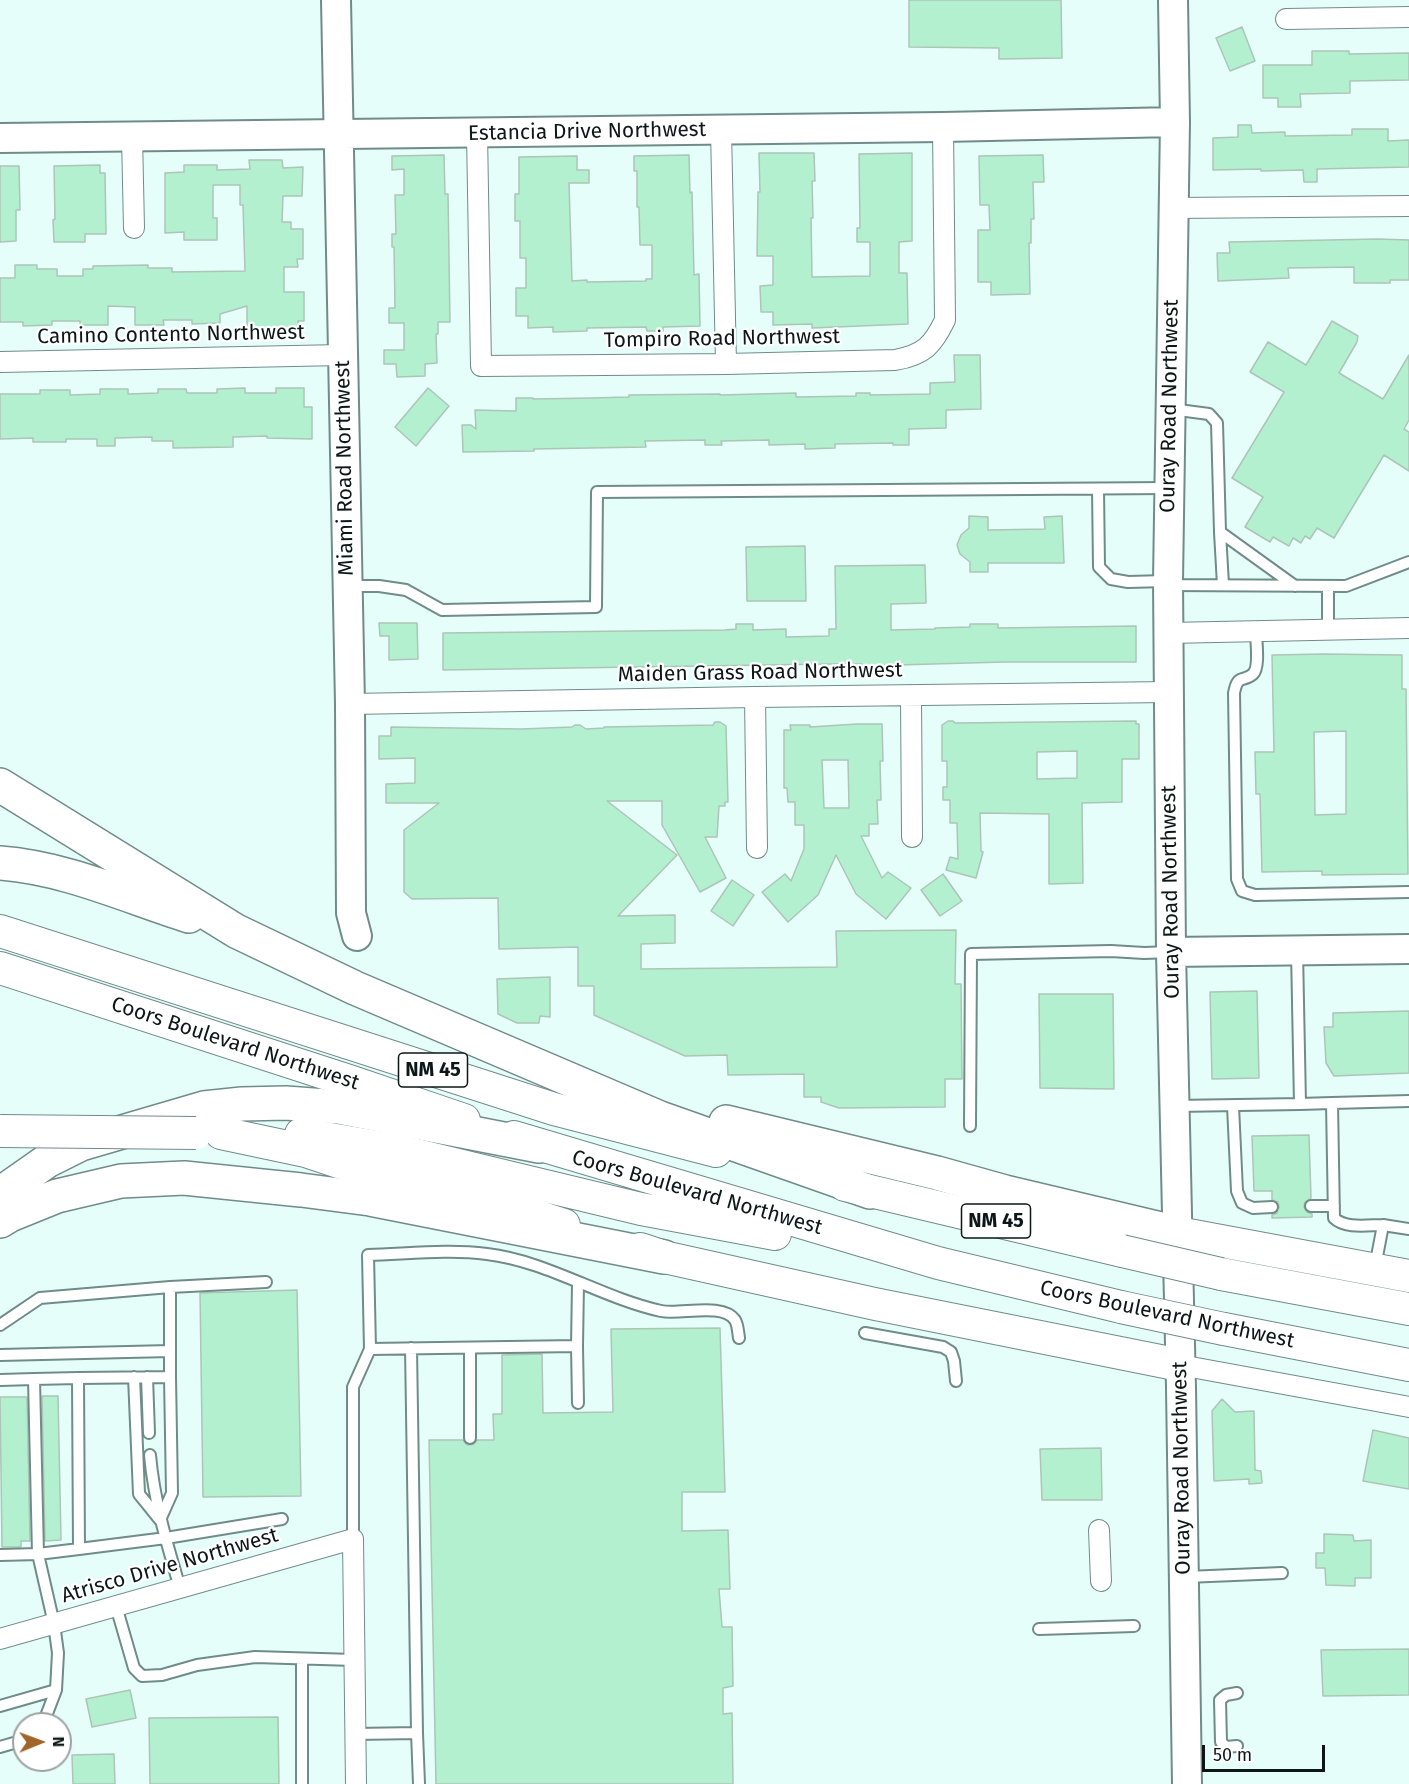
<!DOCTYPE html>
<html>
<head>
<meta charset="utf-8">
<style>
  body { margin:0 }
  #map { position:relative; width:1409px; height:1784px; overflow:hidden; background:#e6fefa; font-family:"Fira Sans",sans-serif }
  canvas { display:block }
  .north { position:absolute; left:12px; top:1712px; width:60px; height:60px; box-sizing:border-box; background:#fff; border:2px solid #9ea2a2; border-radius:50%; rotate:89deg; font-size:16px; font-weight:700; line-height:24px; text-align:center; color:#0c1716 }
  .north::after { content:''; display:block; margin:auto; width:21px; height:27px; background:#a16528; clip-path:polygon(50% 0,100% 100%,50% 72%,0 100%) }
  .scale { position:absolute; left:1202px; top:1745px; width:123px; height:27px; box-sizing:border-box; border:3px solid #0c1716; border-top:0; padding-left:8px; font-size:18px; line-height:21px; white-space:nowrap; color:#0c1716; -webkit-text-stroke:4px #fff; paint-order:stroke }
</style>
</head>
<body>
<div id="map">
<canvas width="1409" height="1784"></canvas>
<div class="north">N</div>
<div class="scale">50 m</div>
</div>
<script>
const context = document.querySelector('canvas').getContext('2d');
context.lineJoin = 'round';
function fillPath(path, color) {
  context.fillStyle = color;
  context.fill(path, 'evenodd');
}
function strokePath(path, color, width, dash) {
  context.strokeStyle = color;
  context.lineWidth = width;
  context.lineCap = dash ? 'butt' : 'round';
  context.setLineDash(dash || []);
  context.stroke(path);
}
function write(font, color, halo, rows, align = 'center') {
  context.font = font + ' "Fira Sans",sans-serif';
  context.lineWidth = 4.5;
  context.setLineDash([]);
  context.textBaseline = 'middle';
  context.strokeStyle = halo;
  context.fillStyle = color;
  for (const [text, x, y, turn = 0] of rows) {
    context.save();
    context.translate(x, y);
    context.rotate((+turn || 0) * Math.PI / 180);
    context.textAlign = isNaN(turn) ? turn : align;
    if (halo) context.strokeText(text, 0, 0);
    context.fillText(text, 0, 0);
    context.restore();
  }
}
const building = new Path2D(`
  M 909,0 L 1061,0 L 1062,58 L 999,59 L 999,48 L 909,47 Z
  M 1242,27 L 1255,61 L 1230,71 L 1216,38 Z
  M 1312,51 L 1349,51 L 1349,54 L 1409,53 L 1409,80 L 1350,81 L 1350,93 L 1300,94 L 1301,107 L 1278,107 L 1278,98 L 1263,98 L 1263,65 L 1312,65 Z
  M 1238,125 L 1251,125 L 1252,133 L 1285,132 L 1285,136 L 1352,135 L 1352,129 L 1388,129 L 1388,141 L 1409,140 L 1409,167 L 1317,169 L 1317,182 L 1304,182 L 1303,170 L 1261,171 L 1261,169 L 1213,170 L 1213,138 L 1238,137 Z
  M 759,153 L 814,153 L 815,181 L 812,181 L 813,218 L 811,218 L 812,277 L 870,276 L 870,242 L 857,242 L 857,228 L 860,228 L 859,154 L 912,153 L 912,241 L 899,242 L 899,273 L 907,273 L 908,324 L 812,328 L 812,324 L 773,325 L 773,312 L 761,312 L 760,286 L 773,285 L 773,256 L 757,256 L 758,192 L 760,192 Z
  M 444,155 L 445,194 L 448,194 L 450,322 L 438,322 L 438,334 L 436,334 L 437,363 L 425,364 L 425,376 L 397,377 L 396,364 L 384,364 L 384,350 L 404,350 L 404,323 L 389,323 L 389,308 L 395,308 L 394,247 L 392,247 L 392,234 L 396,234 L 395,195 L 404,195 L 404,169 L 392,170 L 392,156 Z
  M 689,155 L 690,193 L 692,192 L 694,275 L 699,274 L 700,326 L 663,327 L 663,331 L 647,331 L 646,327 L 587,328 L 587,331 L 553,332 L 553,327 L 528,328 L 528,316 L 516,316 L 516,288 L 526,288 L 526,258 L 520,258 L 520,221 L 515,221 L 515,194 L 519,194 L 519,157 L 577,156 L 577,170 L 589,170 L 589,183 L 569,183 L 572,281 L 587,280 L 587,282 L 646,281 L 646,279 L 652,279 L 652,245 L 640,245 L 639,207 L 637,207 L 637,171 L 634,171 L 634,156 Z
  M 1043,155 L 1044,182 L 1033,182 L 1034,219 L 1031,219 L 1031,243 L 1029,243 L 1030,294 L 991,295 L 991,282 L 978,282 L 978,230 L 990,230 L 989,205 L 980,205 L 979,156 Z
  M 249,160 L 282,160 L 283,168 L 303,167 L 302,196 L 283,196 L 282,222 L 291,222 L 291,229 L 303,229 L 303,259 L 297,259 L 298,267 L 284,267 L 284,292 L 304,292 L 304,321 L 298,321 L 298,329 L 256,329 L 256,327 L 247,327 L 247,306 L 220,314 L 220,323 L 192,324 L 192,320 L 163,320 L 164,325 L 135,325 L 135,307 L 108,306 L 108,325 L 80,325 L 80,321 L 52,321 L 52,325 L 23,326 L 23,322 L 0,322 L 0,278 L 15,278 L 15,265 L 37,265 L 37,269 L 57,269 L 57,276 L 83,276 L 83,269 L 93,269 L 93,266 L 148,265 L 148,268 L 172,268 L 172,272 L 245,271 L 243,205 L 240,205 L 240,185 L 213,185 L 213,218 L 217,218 L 217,240 L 184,240 L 184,232 L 165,233 L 165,173 L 184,172 L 184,165 L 217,165 L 217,170 L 250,169 Z
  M 100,165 L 100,173 L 105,173 L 106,234 L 85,234 L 85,242 L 54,242 L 53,220 L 55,219 L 54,166 Z
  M 0,166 L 19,166 L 20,210 L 16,210 L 16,241 L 0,242 Z
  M 1378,239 L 1409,240 L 1409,280 L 1390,280 L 1390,283 L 1354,283 L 1354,267 L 1288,268 L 1289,278 L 1218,281 L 1217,253 L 1230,253 L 1229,242 Z
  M 1332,321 L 1358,336 L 1357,342 L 1339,373 L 1383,399 L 1409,355 L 1409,420 L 1404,429 L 1409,432 L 1409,471 L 1384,455 L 1334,538 L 1317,528 L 1310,539 L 1305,536 L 1301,543 L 1293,538 L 1289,546 L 1273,537 L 1270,542 L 1245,527 L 1263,497 L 1232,478 L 1284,392 L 1250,372 L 1268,342 L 1306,365 Z
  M 954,355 L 980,355 L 981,409 L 946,410 L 946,428 L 909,429 L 909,445 L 893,445 L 893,443 L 835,444 L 835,448 L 805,449 L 805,444 L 769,445 L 769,440 L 721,441 L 722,445 L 705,445 L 705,440 L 645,441 L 646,447 L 534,449 L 534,451 L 463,452 L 462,425 L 471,425 L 476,429 L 475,410 L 516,411 L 516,398 L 533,398 L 533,399 L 592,398 L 629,397 L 629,395 L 720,394 L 720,395 L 796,393 L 796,397 L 856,396 L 856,393 L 870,393 L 870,395 L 930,394 L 930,383 L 955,382 Z
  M 245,388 L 245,393 L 276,393 L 276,388 L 304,388 L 304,407 L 312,407 L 312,439 L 267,438 L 267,436 L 233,437 L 233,447 L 173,448 L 173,441 L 152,441 L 152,437 L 115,438 L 115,446 L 97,446 L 97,439 L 66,439 L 66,442 L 33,442 L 33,438 L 0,439 L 0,394 L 40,394 L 40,390 L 70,390 L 70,395 L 100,394 L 100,389 L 128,389 L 128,394 L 158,393 L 158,389 L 186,389 L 187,393 L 217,393 L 217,389 Z
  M 428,388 L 449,406 L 416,446 L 395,427 Z
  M 969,516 L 988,517 L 988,530 L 1045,529 L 1044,517 L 1062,516 L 1064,563 L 988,563 L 988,572 L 970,572 L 970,562 L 960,554 L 957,545 L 961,535 L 969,528 Z
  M 805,546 L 806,601 L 747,601 L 746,547 Z
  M 925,565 L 926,603 L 891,604 L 891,630 L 935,629 L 935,628 L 970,627 L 970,624 L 998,624 L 998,628 L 1136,626 L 1136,662 L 1004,662 L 862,666 L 862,664 L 830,664 L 443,670 L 443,633 L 725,630 L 736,629 L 736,624 L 753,624 L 753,630 L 786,629 L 786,637 L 829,636 L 829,629 L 836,629 L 835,566 Z
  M 379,623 L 417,623 L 418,659 L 389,660 L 389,636 L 380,636 Z
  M 1324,654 L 1402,655 L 1402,689 L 1406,689 L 1408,874 L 1322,875 L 1322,871 L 1262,872 L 1260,794 L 1256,794 L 1255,752 L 1274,752 L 1272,655 ZM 1346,731 L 1346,814 L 1315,815 L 1314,732 Z
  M 948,721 L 953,721 L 955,723 L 1136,721 L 1136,724 L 1139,724 L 1139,759 L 1122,759 L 1122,802 L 1082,803 L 1083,883 L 1049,884 L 1049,814 L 980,813 L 981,851 L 983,852 L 976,878 L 946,870 L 950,857 L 958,859 L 957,823 L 950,823 L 950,800 L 943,800 L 943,787 L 947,787 L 947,761 L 942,761 L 942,725 ZM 1077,751 L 1077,778 L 1037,779 L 1037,752 Z
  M 715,722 L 720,722 L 726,726 L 728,802 L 725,802 L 725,806 L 719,806 L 717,837 L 705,837 L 726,878 L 700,892 L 662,825 L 662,801 L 607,801 L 677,855 L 618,916 L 675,915 L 675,943 L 641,944 L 641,969 L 837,967 L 836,931 L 956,930 L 955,984 L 961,984 L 962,1079 L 945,1079 L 945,1107 L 839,1108 L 821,1102 L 821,1097 L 804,1097 L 804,1074 L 728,1075 L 727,1055 L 685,1056 L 594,1015 L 594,986 L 578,986 L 578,947 L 499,949 L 498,898 L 412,899 L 404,892 L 404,830 L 439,803 L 386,803 L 386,784 L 415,783 L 415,758 L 379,759 L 379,736 L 391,736 L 391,727 L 521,729 L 572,727 L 575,725 L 580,725 L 586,729 L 604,728 L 604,727 L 713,725 Z
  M 857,724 L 882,724 L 883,761 L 880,761 L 881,800 L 877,800 L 878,824 L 869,824 L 869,836 L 861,836 L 882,878 L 888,872 L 911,888 L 886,919 L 856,894 L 836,855 L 818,895 L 788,922 L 762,892 L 785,874 L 791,881 L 804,849 L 804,825 L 795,825 L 795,802 L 788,802 L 787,788 L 784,788 L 784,730 L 791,730 L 790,725 L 810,725 L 810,727 ZM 822,760 L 848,760 L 849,808 L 824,808 Z
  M 943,874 L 962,901 L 940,916 L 921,890 Z
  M 732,880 L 754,895 L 733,926 L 711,911 Z
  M 550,977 L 550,1017 L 540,1016 L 539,1023 L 517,1023 L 498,1014 L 497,979 Z
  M 1257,991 L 1259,1078 L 1212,1079 L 1210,992 Z
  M 1039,994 L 1113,994 L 1114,1089 L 1040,1088 Z
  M 1409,1011 L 1409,1073 L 1334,1076 L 1326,1063 L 1324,1027 L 1333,1027 L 1333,1013 Z
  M 1309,1135 L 1311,1198 L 1305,1202 L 1304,1207 L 1307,1212 L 1312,1214 L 1312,1217 L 1272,1218 L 1272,1215 L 1277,1213 L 1279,1207 L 1278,1202 L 1272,1200 L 1272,1191 L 1254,1191 L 1252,1136 Z
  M 297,1290 L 301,1496 L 203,1497 L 200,1293 Z
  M 720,1328 L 725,1492 L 682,1492 L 682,1531 L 728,1530 L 730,1589 L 719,1589 L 722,1627 L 732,1627 L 733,1686 L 723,1688 L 723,1714 L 732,1713 L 733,1784 L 436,1784 L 429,1440 L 463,1440 L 466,1444 L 469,1445 L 474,1444 L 477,1440 L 494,1440 L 493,1414 L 502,1414 L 502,1355 L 542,1354 L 543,1413 L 613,1412 L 611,1329 Z
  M 42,1396 L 58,1396 L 61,1540 L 45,1541 Z
  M 0,1397 L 27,1397 L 30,1541 L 21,1541 L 21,1547 L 2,1547 Z
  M 1222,1399 L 1235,1412 L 1254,1411 L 1255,1470 L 1261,1471 L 1262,1483 L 1249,1484 L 1249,1479 L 1214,1481 L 1212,1411 Z
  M 1373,1430 L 1409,1438 L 1409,1489 L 1363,1481 Z
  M 1101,1448 L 1102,1500 L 1042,1500 L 1040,1449 Z
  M 1324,1534 L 1353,1535 L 1354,1541 L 1371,1540 L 1371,1578 L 1355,1578 L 1355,1586 L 1326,1585 L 1325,1568 L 1316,1568 L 1316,1553 L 1324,1553 Z
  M 1409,1649 L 1409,1695 L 1323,1696 L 1321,1650 Z
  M 130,1690 L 136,1718 L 92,1727 L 86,1699 Z
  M 278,1717 L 279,1784 L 150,1784 L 149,1718 Z
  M 114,1754 L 115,1784 L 73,1784 L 72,1755 Z`);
fillPath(building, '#b3f0d0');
strokePath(building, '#adc5b7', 1.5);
const lane = new Path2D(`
  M 1171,409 L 1209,414 L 1217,423 L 1220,532 L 1295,586
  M 1098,489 L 1099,567 L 1111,579 L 1128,582 L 1166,581
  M 1220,532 L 1223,585
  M 1168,585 L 1346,586 L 1409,562
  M 348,586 L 379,586 L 406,590 L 442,610 L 596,607 L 597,492 L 1169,488
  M 1328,586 L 1328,630
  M 1256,631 C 1256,642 1260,667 1253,674 C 1243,683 1238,673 1234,693 L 1237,879 L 1242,891 L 1255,895 L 1409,892
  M 1332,1103 L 1409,1101
  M 1300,1104 L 1332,1103 L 1334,1218 C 1345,1229 1368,1225 1383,1225
  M 1176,1106 L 1300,1104 L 1297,951
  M 1233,1106 L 1237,1191 L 1242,1203 L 1253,1208 L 1272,1207
  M 970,1126 L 971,954 L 1111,951 L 1144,953 L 1171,952
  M 1311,1206 L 1334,1206
  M 1375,1267 L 1383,1225 L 1409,1229
  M 578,1283 L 577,1346 L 370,1349 L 368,1255 C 407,1254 448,1249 487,1254 C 547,1261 602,1298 661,1311 C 680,1315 723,1302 735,1320 C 738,1325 738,1332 739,1338
  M 170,1287 L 266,1282
  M 0,1325 L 40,1298 L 170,1287 L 170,1377
  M 865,1333 L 943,1347 L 951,1352 L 954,1361 L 956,1381
  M 577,1346 L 578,1403
  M 0,1355 L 170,1351
  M 134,1377 L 139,1494 L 160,1520
  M 147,1377 L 149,1433
  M 78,1378 L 170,1377 L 172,1493 L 160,1520
  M 0,1380 L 34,1379 L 38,1554 L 54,1624 L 58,1653 L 56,1690 L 43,1724
  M 470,1438 L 470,1348
  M 150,1455 C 154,1501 167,1544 180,1588
  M 353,1539 L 353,1387 L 370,1349
  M 79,1549 L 166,1538 L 282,1519
  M 0,1555 L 38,1554 L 79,1549 L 78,1378 L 34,1379
  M 1186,1577 L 1282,1573
  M 116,1606 L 134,1668 L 142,1676 L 162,1675 L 197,1665 L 255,1657 L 354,1660
  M 1039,1629 L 1134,1626
  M 302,1659 L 302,1784
  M 1237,1693 L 1226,1695 L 1220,1700 L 1221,1742 L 1226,1747 L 1237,1746
  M 0,1706 L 56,1690
  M 417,1733 L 419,1784
  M 355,1734 L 417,1733 L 411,1348
  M 0,1747 L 24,1740`);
const street = new Path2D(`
  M 1286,19 L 1409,17
  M 721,130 L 726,364
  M 477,133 L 481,366 L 726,364 L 895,360 C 924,355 933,345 945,320 L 943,127
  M 132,136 L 134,228
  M 1173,208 L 1409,206
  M 0,362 L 342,355
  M 1168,633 L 1409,628
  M 911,696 L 912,837
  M 755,697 L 757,848
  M 350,704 L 755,697 L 1170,692
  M 1180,1365 L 1409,1407
  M 1099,1530 L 1101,1581
  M 0,1639 L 353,1539 L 356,1784`);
const secondary = new Path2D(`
  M 336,0 L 350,704 L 351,913 L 357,936
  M 1173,0 L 1175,122 L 1168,581 L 1171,952 L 1181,1388 L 1187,1784
  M 0,138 L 943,127 L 1175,122
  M 1171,952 L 1409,949`);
const primary = new Path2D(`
  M 0,931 L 554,1109 L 716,1151
  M 0,968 L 352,1082 L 464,1120
  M 221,1133 L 306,1151 L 372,1173 L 476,1197 L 564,1225
  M 301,1134 L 400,1151 L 641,1209 L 775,1234
  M 514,1137 L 938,1263 L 1121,1307
  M 845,1185 L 1122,1251
  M 1178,1233 L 1409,1276
  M 640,1249 L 664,1257 L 875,1304 L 1180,1365
  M 1221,1274 L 1409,1309
  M 1224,1329 L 1409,1365`);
const highway = new Path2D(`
  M 0,785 L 236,931 L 355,988 L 660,1118 L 870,1192
  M 0,863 C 66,868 126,896 189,916
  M 726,1122 L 937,1173 L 1005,1192 L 1178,1233
  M 0,1194 L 47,1161 L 81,1144 L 204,1108 L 242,1104 L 286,1103 L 339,1107 L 539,1146
  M 0,1221 L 10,1215 L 57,1196 L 121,1181 L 184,1178 L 301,1190 L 370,1199 L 664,1257`);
strokePath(lane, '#708c88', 14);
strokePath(street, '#708c88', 22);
strokePath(secondary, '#708c88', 32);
strokePath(primary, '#708c88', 34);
strokePath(highway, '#708c88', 36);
strokePath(lane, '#fff', 10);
strokePath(street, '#fff', 20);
strokePath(secondary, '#fff', 28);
strokePath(primary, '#fff', 32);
strokePath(highway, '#fff', 33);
const primaryBridge = new Path2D(`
  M 0,1131 L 196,1133
  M 1122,1251 L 1221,1274
  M 1121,1307 L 1224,1329`);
strokePath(primaryBridge, '#708c88', 34, []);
strokePath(primaryBridge, '#fff', 32);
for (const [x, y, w] of [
  [433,1070,69],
  [996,1221,69]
]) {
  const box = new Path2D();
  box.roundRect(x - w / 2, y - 17, w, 34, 4.5);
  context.fillStyle = '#fff';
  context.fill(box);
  strokePath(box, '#0c1716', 1.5);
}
write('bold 20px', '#0c1716', null, [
  ["NM 45",433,1070],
  ["NM 45",996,1221]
]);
write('21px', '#0c1716', '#fff', [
  ["Estancia Drive Northwest",587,132,-1],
  ["Camino Contento Northwest",171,335,-1],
  ["Tompiro Road Northwest",722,339,-1],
  ["Ouray Road Northwest",1170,406,-89],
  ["Miami Road Northwest",345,468,-91],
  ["Maiden Grass Road Northwest",760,673,-1],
  ["Ouray Road Northwest",1171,892,-91],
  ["Coors Boulevard Northwest",235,1044,18],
  ["Coors Boulevard Northwest",697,1193,16],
  ["Coors Boulevard Northwest",1167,1315,12],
  ["Ouray Road Northwest",1182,1468,-91],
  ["Atrisco Drive Northwest",170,1566,-16]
]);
</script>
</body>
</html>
